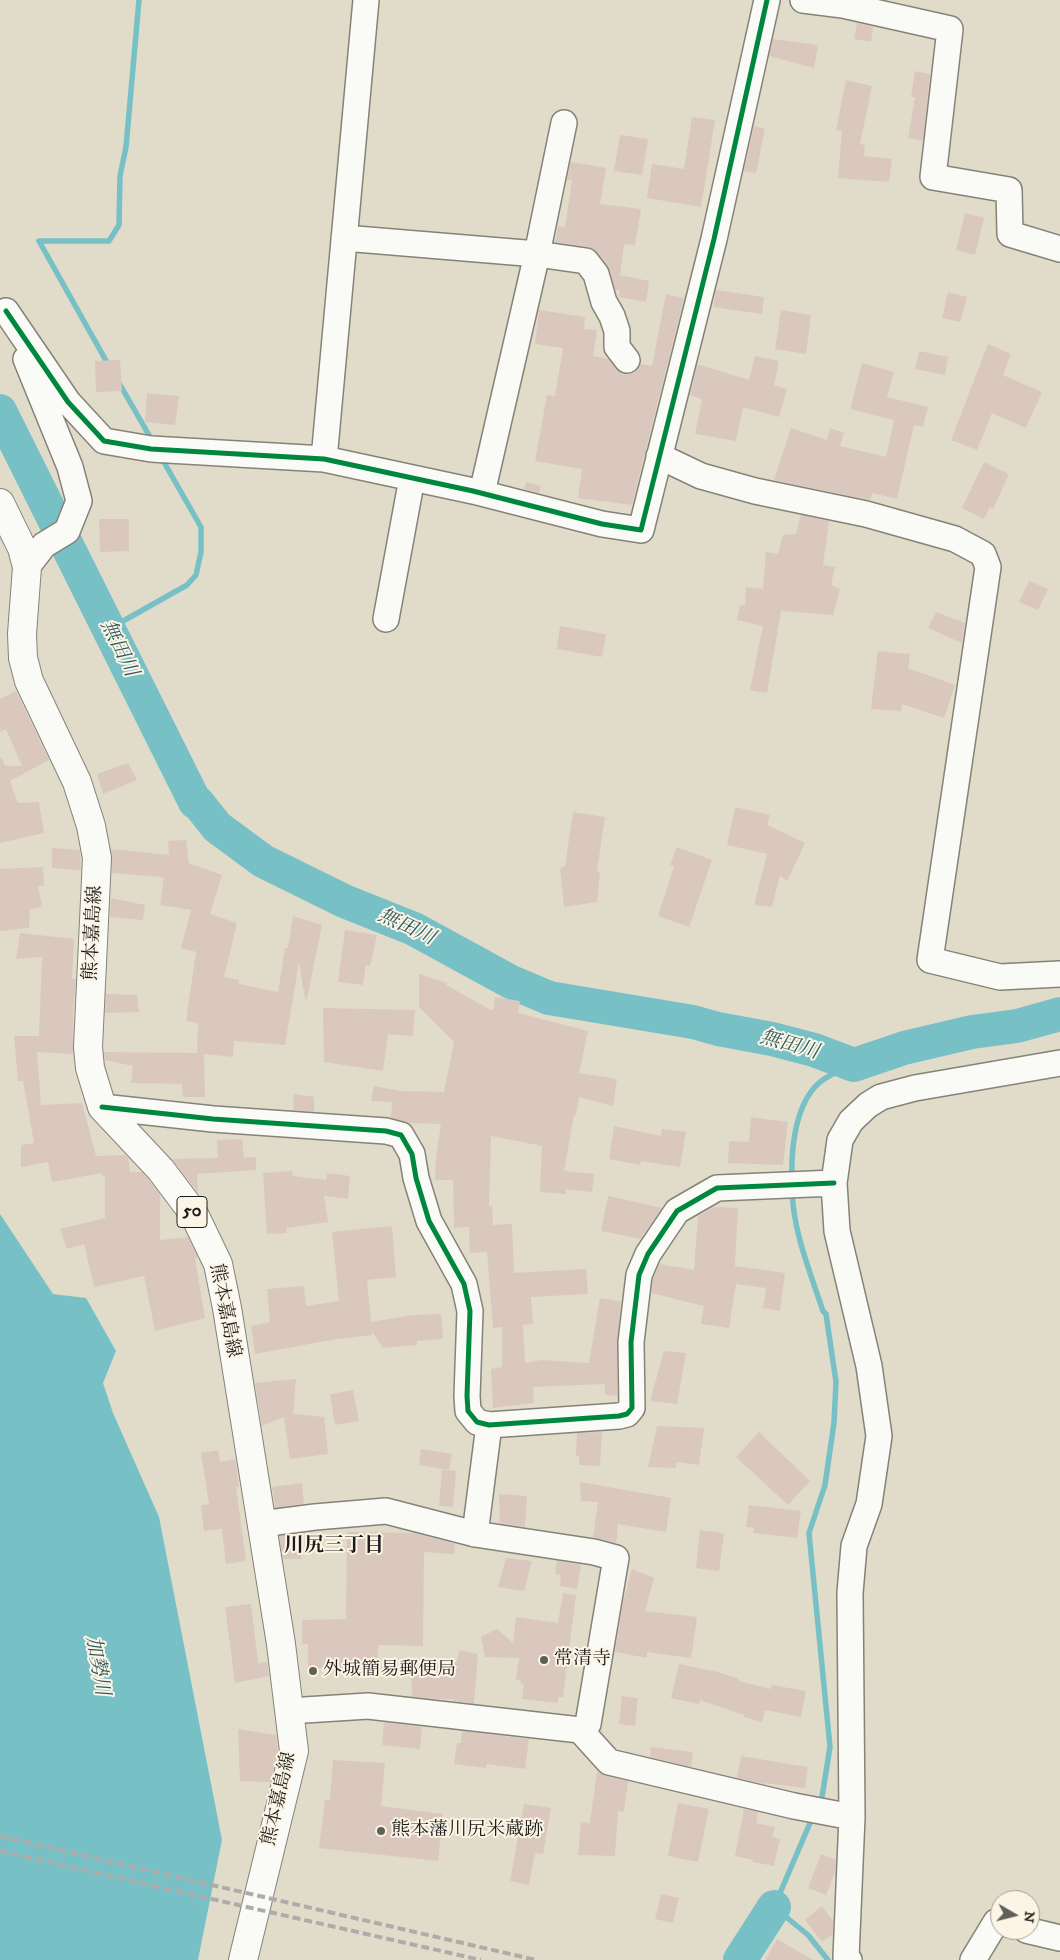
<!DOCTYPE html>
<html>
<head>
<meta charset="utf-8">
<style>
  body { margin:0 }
  #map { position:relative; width:1060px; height:1960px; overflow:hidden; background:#e1dcc9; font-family:"IM FELL DW Pica",serif }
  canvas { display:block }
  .north { position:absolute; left:990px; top:1890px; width:50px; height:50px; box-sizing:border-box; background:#fcf5e5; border:1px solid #a29e95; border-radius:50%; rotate:98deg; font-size:14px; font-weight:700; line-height:20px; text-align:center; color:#1c1c1c }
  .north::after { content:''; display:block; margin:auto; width:18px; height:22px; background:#615f59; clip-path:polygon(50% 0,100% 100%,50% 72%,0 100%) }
</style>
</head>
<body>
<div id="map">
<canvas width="1060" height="1960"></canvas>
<div class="north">N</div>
</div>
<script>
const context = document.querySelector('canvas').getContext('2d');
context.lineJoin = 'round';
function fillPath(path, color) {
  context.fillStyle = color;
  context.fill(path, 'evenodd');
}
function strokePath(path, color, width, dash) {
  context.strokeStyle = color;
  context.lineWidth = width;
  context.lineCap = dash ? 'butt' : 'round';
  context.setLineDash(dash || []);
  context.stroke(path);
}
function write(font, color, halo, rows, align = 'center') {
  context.font = font + ' "IM FELL DW Pica","Noto Serif JP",serif';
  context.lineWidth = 4;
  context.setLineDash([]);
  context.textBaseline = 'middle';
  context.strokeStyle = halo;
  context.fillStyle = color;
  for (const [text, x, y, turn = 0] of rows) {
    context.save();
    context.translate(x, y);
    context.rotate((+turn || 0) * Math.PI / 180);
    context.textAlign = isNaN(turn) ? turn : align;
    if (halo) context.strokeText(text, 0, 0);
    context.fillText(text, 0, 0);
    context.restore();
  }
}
fillPath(new Path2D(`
  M 0,1214 L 53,1294 L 86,1298 L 116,1351 L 103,1383 L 113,1413 L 159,1517 L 222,1840 L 198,1960 L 0,1960 Z`), '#77c1c6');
strokePath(new Path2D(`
  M 109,366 L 39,241 L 109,241 L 119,225 L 120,176 L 126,147 L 139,0
  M 119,383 L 153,442
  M 109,629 L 187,585 L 196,575 L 201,552 L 201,527 L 161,457
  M 792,1178 C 791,1150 795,1110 814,1088 C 824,1076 840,1071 854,1065
  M 792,1190 C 793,1231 810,1272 823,1311 L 826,1314 L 836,1382 L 834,1423 L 825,1485 L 809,1533 L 830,1747 L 822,1797 L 818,1805
  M 813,1816 L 774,1907 L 808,1935 L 828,1960`), '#77c1c6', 5.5);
strokePath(new Path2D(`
  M 0,411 L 195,802 L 198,803 L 217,827 L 263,861 L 344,901 L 414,929 L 511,982 L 549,998 L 693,1022 L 718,1029 L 772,1039 L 814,1050 L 854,1065 L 904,1048 L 972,1032 L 1017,1026 L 1060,1014
  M 740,1960 L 774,1907`), '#77c1c6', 34);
fillPath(new Path2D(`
  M 857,23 L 873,27 L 871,42 L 854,39 Z
  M 773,39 L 818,45 L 814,68 L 769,56 Z
  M 915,71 L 930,74 L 923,141 L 908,138 L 915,97 L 911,97 Z
  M 846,80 L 872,86 L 860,144 L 865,145 L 864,156 L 892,159 L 889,182 L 838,178 L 842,131 L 836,130 Z
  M 692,117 L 715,120 L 701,207 L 647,198 L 652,164 L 684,169 Z
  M 754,126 L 765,129 L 756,173 L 744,171 Z
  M 620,135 L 648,139 L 642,175 L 614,171 Z
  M 571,162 L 606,168 L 600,204 L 641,209 L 635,245 L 624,244 L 620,275 L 649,281 L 646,302 L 619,297 L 620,290 L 615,290 L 608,266 L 594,250 L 588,247 L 555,242 L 558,226 L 565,227 L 572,180 L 567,180 Z
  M 965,213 L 984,218 L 975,255 L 956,250 Z
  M 716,290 L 764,297 L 762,314 L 713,307 Z
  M 948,292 L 967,297 L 960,322 L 942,318 Z
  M 666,294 L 684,298 L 632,505 L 578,498 L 582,469 L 535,461 L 547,395 L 555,396 L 563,348 L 535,344 L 539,310 L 585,317 L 584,329 L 597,330 L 593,356 L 608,359 L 621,373 L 628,374 L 636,371 L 641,364 L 652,366 Z
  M 781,310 L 811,315 L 806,354 L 775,349 Z
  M 988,344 L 1011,354 L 1003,375 L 1042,392 L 1026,428 L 992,413 L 977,450 L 951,440 Z
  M 919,351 L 948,357 L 945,375 L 915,369 Z
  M 755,356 L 779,361 L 774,385 L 787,389 L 779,417 L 743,407 L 736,441 L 695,434 L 702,399 L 690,395 L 697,364 L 749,380 Z
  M 120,360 L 122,391 L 96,392 L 95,361 Z
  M 862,363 L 894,372 L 887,397 L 928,407 L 923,427 L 914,425 L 897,499 L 872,493 L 870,500 L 774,480 L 791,428 L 827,440 L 830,428 L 844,433 L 840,446 L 886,457 L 894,420 L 850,409 Z
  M 147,393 L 179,396 L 175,425 L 145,422 Z
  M 984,462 L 1009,474 L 993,509 L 990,507 L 984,519 L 962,508 Z
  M 526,482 L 541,486 L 539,493 L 524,489 Z
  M 801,515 L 829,521 L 823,565 L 835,567 L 831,585 L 840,589 L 833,615 L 781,611 L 767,693 L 750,690 L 763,626 L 737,620 L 740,605 L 745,605 L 746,587 L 763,589 L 766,552 L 778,554 L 783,535 L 796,534 Z
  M 99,519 L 129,519 L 129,551 L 100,552 Z
  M 1029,581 L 1048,589 L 1038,610 L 1019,602 Z
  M 936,612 L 965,623 L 962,643 L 928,628 Z
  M 560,626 L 606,634 L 602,657 L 557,649 Z
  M 878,651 L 910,654 L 908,668 L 955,685 L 944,718 L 902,704 L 901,711 L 871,709 Z
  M 16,691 L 49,760 L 10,781 L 18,803 L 39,802 L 44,833 L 0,843 L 0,758 L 2,758 L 5,766 L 22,766 L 6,729 L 0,732 L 0,699 Z
  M 128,763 L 137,780 L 103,794 L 97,774 Z
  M 735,807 L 770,815 L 767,825 L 805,843 L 787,881 L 780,875 L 772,907 L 754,905 L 767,854 L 727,845 Z
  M 573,812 L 605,817 L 597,871 L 600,872 L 597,902 L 564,907 L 560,869 L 565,866 Z
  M 186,840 L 189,863 L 222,875 L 210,914 L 237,923 L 224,977 L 239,980 L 239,984 L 278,992 L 285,948 L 288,948 L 293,916 L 322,925 L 307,999 L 305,999 L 299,962 L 285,1045 L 234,1041 L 233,1057 L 204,1054 L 205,1097 L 183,1097 L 182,1084 L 131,1083 L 133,1066 L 105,1060 L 104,1052 L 197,1053 L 198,1023 L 186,1021 L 196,952 L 181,948 L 191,910 L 160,905 L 164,877 L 112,873 L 111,849 L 169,855 L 168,841 Z
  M 677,847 L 712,860 L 689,927 L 658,916 L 674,866 L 670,865 Z
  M 52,848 L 80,850 L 81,870 L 52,868 Z
  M 43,867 L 44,886 L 38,886 L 42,907 L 30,909 L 29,928 L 0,931 L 0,869 Z
  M 111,898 L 145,905 L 143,920 L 110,917 Z
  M 345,930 L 377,935 L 370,966 L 366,965 L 363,985 L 338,982 Z
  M 20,933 L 74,939 L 72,979 L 76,979 L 73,1013 L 73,1054 L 37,1052 L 41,1105 L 82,1103 L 96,1156 L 125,1155 L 128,1158 L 130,1172 L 142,1172 L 149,1180 L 160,1194 L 160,1240 L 188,1237 L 198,1258 L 195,1258 L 205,1318 L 155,1331 L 144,1276 L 94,1287 L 84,1244 L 67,1249 L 60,1229 L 105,1218 L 105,1176 L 102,1176 L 102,1173 L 52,1182 L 48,1162 L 21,1167 L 21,1145 L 34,1143 L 23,1081 L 18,1081 L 14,1036 L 39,1036 L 42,957 L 16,959 Z
  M 419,974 L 447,983 L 446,985 L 493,1011 L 495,997 L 520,1001 L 518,1013 L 588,1031 L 579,1073 L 617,1079 L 613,1106 L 579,1097 L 576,1115 L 574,1115 L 564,1171 L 594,1174 L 592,1192 L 566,1189 L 566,1194 L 540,1192 L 542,1146 L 491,1136 L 489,1206 L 492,1206 L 493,1225 L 512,1224 L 514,1273 L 586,1269 L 588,1294 L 531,1297 L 533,1324 L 523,1325 L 525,1363 L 541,1360 L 589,1363 L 600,1298 L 621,1301 L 617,1342 L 617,1396 L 605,1395 L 605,1384 L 533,1387 L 534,1403 L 493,1408 L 491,1369 L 502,1367 L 502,1327 L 493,1328 L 487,1252 L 470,1253 L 469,1227 L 454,1228 L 453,1180 L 435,1180 L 436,1157 L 441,1124 L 408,1123 L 391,1118 L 392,1102 L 371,1101 L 374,1086 L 400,1091 L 444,1092 L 454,1042 L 419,1007 Z
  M 106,994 L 137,995 L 139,1012 L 105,1013 Z
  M 323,1008 L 415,1010 L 413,1036 L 388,1034 L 383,1071 L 324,1062 Z
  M 294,1094 L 314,1097 L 314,1112 L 293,1110 Z
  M 751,1117 L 788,1122 L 783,1165 L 728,1163 L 729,1141 L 749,1142 Z
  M 614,1126 L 661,1136 L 662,1129 L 686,1132 L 680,1167 L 641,1161 L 640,1165 L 609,1159 Z
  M 242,1139 L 244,1158 L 256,1157 L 256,1170 L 197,1174 L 198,1193 L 172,1159 L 218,1158 L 217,1140 Z
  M 292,1171 L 293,1176 L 326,1180 L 327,1173 L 350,1176 L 348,1199 L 324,1196 L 328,1222 L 286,1228 L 287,1233 L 267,1234 L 263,1173 Z
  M 608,1196 L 662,1208 L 641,1239 L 601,1231 Z
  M 714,1207 L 738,1208 L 735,1266 L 785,1273 L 780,1311 L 763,1308 L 766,1288 L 736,1284 L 729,1328 L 701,1324 L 704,1306 L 651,1293 L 653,1279 L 659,1264 L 694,1270 L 698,1216 Z
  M 392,1226 L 396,1277 L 367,1280 L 371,1322 L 413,1315 L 441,1314 L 443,1339 L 417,1341 L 417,1345 L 383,1348 L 372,1331 L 372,1335 L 331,1340 L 255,1354 L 251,1326 L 270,1322 L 267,1289 L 304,1286 L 306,1306 L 339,1301 L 332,1232 Z
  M 664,1351 L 686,1353 L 677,1404 L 650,1401 Z
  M 296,1379 L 293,1414 L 324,1417 L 328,1454 L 290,1459 L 284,1417 L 262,1426 L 255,1383 Z
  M 353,1390 L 359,1421 L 335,1425 L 330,1394 Z
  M 657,1426 L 704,1428 L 699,1465 L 677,1462 L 675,1468 L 648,1467 Z
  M 602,1432 L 600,1466 L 579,1465 L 579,1456 L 576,1456 L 577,1433 Z
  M 759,1432 L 810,1481 L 788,1505 L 736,1457 Z
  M 421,1449 L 452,1454 L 449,1470 L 419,1465 Z
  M 218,1450 L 220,1462 L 235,1459 L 239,1487 L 236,1487 L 246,1561 L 226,1564 L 222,1529 L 204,1531 L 201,1505 L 209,1504 L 201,1453 Z
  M 442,1470 L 456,1471 L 453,1507 L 439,1506 Z
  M 580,1482 L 671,1498 L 666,1532 L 618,1524 L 616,1543 L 593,1537 L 598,1502 L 581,1501 Z
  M 302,1483 L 304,1504 L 275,1508 L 272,1487 Z
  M 499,1494 L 527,1496 L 525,1527 L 500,1523 Z
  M 749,1505 L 801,1511 L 797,1538 L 753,1533 L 754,1528 L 746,1527 Z
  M 700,1530 L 724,1533 L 719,1571 L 696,1568 Z
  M 347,1532 L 414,1533 L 455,1544 L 454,1554 L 424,1552 L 423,1646 L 378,1645 L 378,1668 L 308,1668 L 308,1644 L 302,1644 L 302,1620 L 346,1619 Z
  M 301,1533 L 301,1559 L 283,1559 L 279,1536 Z
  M 506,1558 L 532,1561 L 524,1591 L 498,1587 Z
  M 557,1561 L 581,1565 L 577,1589 L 560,1586 L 561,1575 L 555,1574 Z
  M 632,1569 L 654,1578 L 645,1611 L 697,1617 L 691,1658 L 647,1652 L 647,1658 L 615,1652 L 623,1602 Z
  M 563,1593 L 576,1595 L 563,1697 L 558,1697 L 558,1703 L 522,1699 L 524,1684 L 521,1684 L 521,1681 L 516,1680 L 519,1658 L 485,1657 L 481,1637 L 497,1629 L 513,1643 L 516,1617 L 558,1623 Z
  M 251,1604 L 258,1663 L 267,1662 L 269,1676 L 235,1683 L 225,1607 Z
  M 459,1650 L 478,1654 L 474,1704 L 454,1701 L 454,1699 L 437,1699 L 412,1697 L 411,1665 L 457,1662 Z
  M 679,1664 L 718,1672 L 739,1679 L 739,1681 L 771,1689 L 772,1685 L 806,1691 L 801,1717 L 765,1710 L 762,1722 L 744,1717 L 744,1715 L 700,1700 L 699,1704 L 671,1698 Z
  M 622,1696 L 638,1698 L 635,1726 L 619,1724 Z
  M 384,1722 L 422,1727 L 420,1749 L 382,1745 Z
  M 238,1729 L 276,1735 L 278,1752 L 270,1782 L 240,1781 Z
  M 462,1731 L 529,1739 L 525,1769 L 487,1764 L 486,1768 L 454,1764 L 457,1743 L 461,1743 Z
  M 651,1747 L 693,1752 L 691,1767 L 650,1757 Z
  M 741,1756 L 808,1767 L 805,1788 L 765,1783 L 765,1784 L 737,1778 Z
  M 333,1760 L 385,1763 L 381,1806 L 443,1814 L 438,1861 L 319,1848 L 325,1800 L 330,1800 Z
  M 597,1772 L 628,1781 L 624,1812 L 618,1811 L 615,1856 L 578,1855 L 581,1822 L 590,1823 Z
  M 678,1803 L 709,1809 L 698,1862 L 668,1856 Z
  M 524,1804 L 551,1808 L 543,1854 L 535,1853 L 529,1885 L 510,1881 Z
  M 744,1809 L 758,1812 L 756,1823 L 775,1827 L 772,1837 L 780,1839 L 774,1866 L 753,1862 L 753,1860 L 735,1856 Z
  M 821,1854 L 836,1860 L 835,1872 L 826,1895 L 808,1888 Z
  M 661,1894 L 679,1898 L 673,1923 L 655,1919 Z
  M 822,1906 L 833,1921 L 833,1934 L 822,1942 L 805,1920 Z
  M 777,1939 L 813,1960 L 765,1960 Z`), '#dac8be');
const minor = new Path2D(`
  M 803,0 L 843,5 L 950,29 L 933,177 L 1009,190 L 1010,234 L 1060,249
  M 344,238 L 537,254 L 586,261 L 596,274 L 604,302 L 612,316 L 617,331 L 617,347 L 627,360
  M 6,311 L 68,402 L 104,441 L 151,449 L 324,459 L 473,491 L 602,524 L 641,530 L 714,239 L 767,0
  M 26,359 L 70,467 L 79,501 L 67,531 L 44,545 L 27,567
  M 659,456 L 701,476 L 755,491 L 866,514 L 955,539 L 983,554 L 988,567 L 930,960 L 1000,977 L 1060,974
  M 324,459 L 366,0
  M 482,493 L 537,254 L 564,123
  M 386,619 L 412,478
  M 102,1107 L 213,1119 L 386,1131 L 401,1135 L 412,1154 L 416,1178 L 429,1221 L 464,1284 L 470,1311 L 467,1396 L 468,1411 L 477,1422 L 489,1425 L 619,1416 L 627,1414 L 632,1408 L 631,1342 L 639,1275 L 648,1254 L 677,1211 L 717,1188 L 834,1183
  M 261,1524 L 315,1517 L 386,1511 L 475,1534 L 594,1552 L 616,1558 L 588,1724 L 580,1730
  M 475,1534 L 489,1425
  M 289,1711 L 368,1706 L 580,1730 L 609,1762 L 794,1806 L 852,1817
  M 1026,1930 L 1060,1938
  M 849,1960 L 846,1957 L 852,1817 L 850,1593 L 854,1546 L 869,1504 L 879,1436 L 869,1366 L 837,1231 L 834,1183 L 840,1140 L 851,1121 L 868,1105 L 881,1097 L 915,1088 L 1060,1063
  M 973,1960 L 996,1922 L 1000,1924`);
const major = new Path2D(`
  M 0,503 L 22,548 L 27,567 L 22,634 L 23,658 L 29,681 L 77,782 L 91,826 L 97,858 L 88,1047 L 90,1068 L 102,1107 L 161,1170 L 194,1214 L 218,1264 L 227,1308 L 281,1644 L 294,1751 L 243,1960`);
strokePath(minor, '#858278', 28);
strokePath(major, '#858278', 30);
strokePath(minor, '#fafaf7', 25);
strokePath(major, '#fafaf7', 28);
strokePath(new Path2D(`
  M 0,1836 L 536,1960
  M 0,1851 L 481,1960`), '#adacaa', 4, [8, 4]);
strokePath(new Path2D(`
  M 6,311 L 68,402 L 104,441 L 151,449 L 324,459 L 473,491 L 602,524 L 641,530 L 714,239 L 767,0
  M 102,1107 L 213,1119 L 386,1131 L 401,1135 L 412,1154 L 416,1178 L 429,1221 L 464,1284 L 470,1311 L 467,1396 L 468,1411 L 477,1422 L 489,1425 L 619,1416 L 627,1414 L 632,1408 L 631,1342 L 639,1275 L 648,1254 L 677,1211 L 717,1188 L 834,1183`), '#00873e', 5);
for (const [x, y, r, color] of [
  [544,1660,5,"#615f59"],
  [313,1671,5,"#615f59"],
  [381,1831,5,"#615f59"]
]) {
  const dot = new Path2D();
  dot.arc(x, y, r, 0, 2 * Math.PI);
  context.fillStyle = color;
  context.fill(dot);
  strokePath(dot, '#fcf5e5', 2);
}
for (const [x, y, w] of [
  [192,1212,30]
]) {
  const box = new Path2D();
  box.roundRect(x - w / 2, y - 15.5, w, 31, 4);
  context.fillStyle = '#fcf5e5';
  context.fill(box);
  strokePath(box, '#1c1c1c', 1);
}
write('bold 18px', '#1c1c1c', null, [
  ["50",192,1212]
]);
write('19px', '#1c1c1c', '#fcf5e5', [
  ["熊本嘉島線",94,933,-87],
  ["熊本嘉島線",224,1311,79],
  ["熊本嘉島線",280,1799,-77]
]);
write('19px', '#1c1c1c', '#fcf5e5', [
  ["常清寺",554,1660],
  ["外城簡易郵便局",323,1671],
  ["熊本藩川尻米蔵跡",391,1831]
], 'left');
write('italic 20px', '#2e5a5f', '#fcf5e5', [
  ["無田川",118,649,64],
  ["無田川",406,928,25],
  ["無田川",789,1046,16],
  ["加勢川",96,1666,80]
]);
write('bold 20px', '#1c1c1c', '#fcf5e5', [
  ["川尻三丁目",334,1547]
]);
</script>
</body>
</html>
